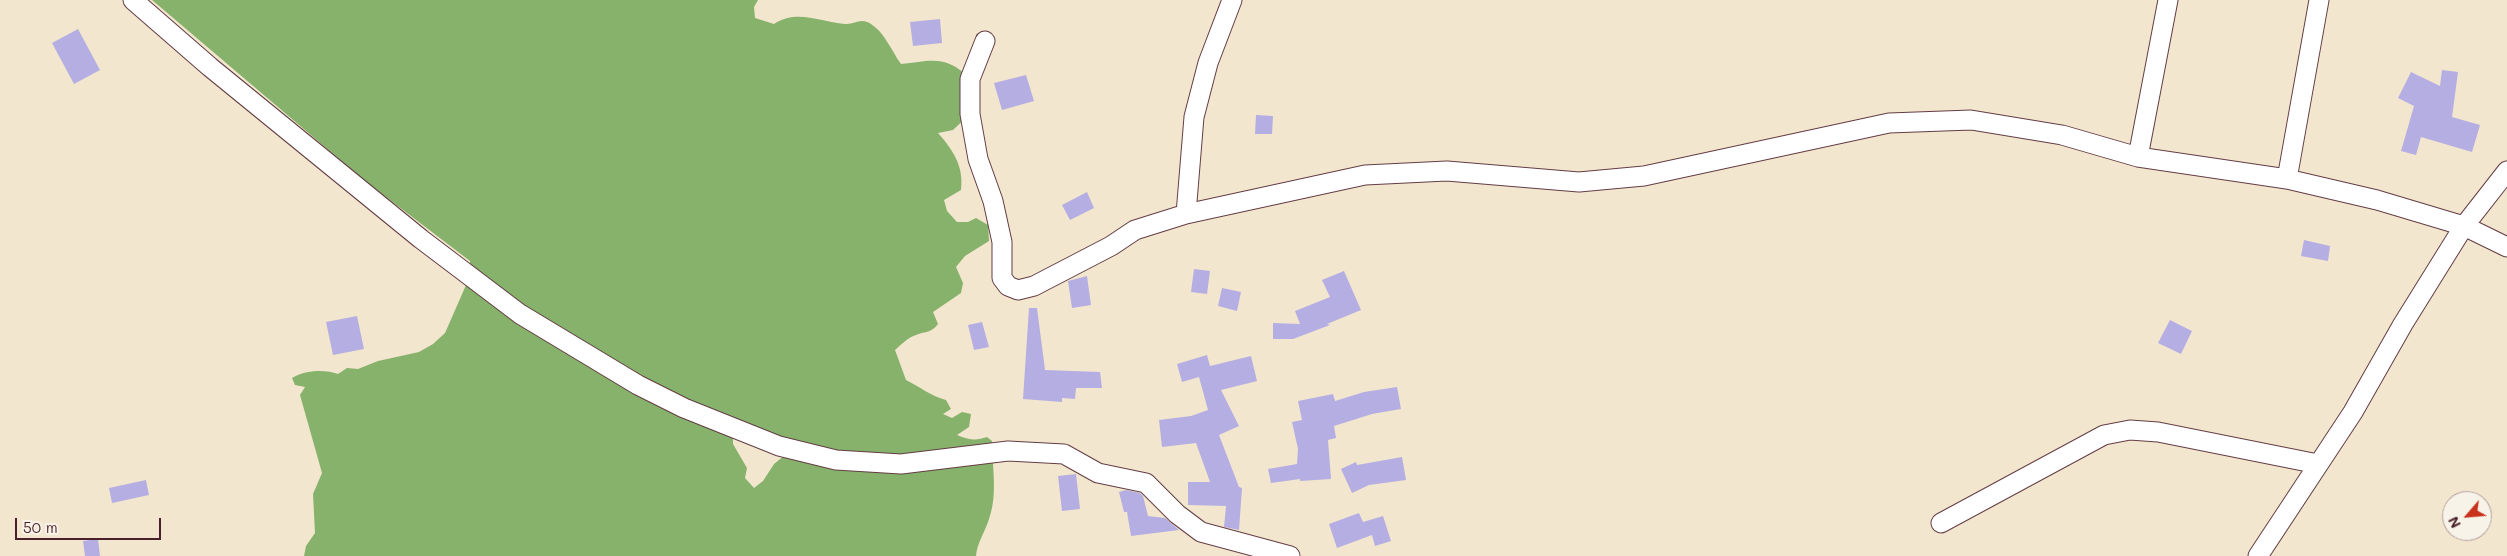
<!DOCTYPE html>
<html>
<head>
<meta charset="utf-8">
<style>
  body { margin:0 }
  #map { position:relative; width:2507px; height:556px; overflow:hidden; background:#f3e6cf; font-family:Mali,sans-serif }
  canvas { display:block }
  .north { position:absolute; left:2442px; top:491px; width:50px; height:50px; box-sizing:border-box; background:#f7f3e8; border:1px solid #b29e9c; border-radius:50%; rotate:243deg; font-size:14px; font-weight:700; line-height:20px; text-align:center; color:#4a1f2b }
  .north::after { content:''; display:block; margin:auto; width:18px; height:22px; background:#c8321e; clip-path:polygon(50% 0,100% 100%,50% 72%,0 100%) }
  .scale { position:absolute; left:15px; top:518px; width:146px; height:22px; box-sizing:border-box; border:2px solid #4a1f2b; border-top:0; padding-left:6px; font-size:15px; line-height:18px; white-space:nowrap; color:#4a1f2b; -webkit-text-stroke:4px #f7f3e8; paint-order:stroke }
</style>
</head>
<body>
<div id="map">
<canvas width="2507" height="556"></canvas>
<div class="north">N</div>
<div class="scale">50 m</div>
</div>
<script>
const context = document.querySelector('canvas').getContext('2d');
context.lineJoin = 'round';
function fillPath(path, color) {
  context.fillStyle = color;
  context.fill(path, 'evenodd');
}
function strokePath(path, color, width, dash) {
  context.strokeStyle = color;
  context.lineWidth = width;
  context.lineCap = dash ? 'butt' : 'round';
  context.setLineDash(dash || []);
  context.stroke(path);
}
fillPath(new Path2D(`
  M 152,0 L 758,0 L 754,7 L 755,18 L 774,24 C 798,9 819,22 845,24 C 855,25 860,17 871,24 C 885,33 891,50 901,64 C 931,61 946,54 970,79 L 970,114 L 953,130 L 938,133 C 953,150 964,166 961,190 L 944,200 L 947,211 L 957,222 L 968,222 L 976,218 L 988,225 L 989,241 L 965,256 L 956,267 L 963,283 L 961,293 L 933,312 L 938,324 C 931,333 926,331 916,335 C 907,338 902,344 895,350 L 906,380 C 920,387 931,396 946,400 L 951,409 L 943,414 L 952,418 L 962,412 L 971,414 L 969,427 L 957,435 C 969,440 976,441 987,437 L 992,441 C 992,467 998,494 989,519 C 985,532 977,543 976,556 L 304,556 L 306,546 L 315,533 L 313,494 L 322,473 L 300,395 L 305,387 L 295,385 L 292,378 C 304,370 325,369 338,374 L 347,368 L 358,369 L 378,361 L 419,352 L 433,344 L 445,333 L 470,276 L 470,261 L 365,181 ZM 733,428 L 791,450 L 774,464 L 763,481 L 754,488 L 745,478 L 747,468 L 733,444 Z`), '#86b26b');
fillPath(new Path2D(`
  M 940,19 L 942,43 L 913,46 L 910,22 Z
  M 78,29 L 100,70 L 74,84 L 52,43 Z
  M 2442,70 L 2458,72 L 2452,117 L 2480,125 L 2472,152 L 2421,137 L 2416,155 L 2401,151 L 2414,106 L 2398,98 L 2411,72 L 2440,86 Z
  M 1026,75 L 1034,101 L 1002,110 L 994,83 Z
  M 1256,115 L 1273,116 L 1272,134 L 1255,134 Z
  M 1087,192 L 1094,208 L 1070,220 L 1062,205 Z
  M 2304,240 L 2330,246 L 2328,261 L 2301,256 Z
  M 1194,269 L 1210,271 L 1207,294 L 1191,292 Z
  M 1344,271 L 1361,310 L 1327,324 L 1330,325 L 1293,339 L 1273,339 L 1273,323 L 1300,324 L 1295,311 L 1330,297 L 1322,280 Z
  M 1087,276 L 1091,305 L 1072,308 L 1068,281 Z
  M 1222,288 L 1241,292 L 1237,311 L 1218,306 Z
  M 1029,308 L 1037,308 L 1045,370 L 1100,372 L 1102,388 L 1076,388 L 1075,399 L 1062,398 L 1062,402 L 1023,399 Z
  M 357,316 L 364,349 L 333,355 L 326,322 Z
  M 2170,320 L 2192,331 L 2181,354 L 2158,343 Z
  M 982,322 L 989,347 L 974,350 L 968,325 Z
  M 1207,355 L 1210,366 L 1251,356 L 1257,381 L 1221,390 L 1239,426 L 1219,435 L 1239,487 L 1242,488 L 1239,530 L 1224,527 L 1226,506 L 1188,505 L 1188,482 L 1210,482 L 1196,443 L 1162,447 L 1159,420 L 1191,416 L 1208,410 L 1199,377 L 1182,382 L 1177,364 Z
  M 1397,387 L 1401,409 L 1372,414 L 1334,426 L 1336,438 L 1328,440 L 1331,479 L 1300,481 L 1300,479 L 1271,483 L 1268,469 L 1297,464 L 1298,449 L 1292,422 L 1302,420 L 1298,401 L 1333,394 L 1335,401 L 1364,392 Z
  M 1402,457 L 1406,480 L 1369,485 L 1352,493 L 1341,469 L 1356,462 L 1357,465 Z
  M 1076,474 L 1080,509 L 1062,511 L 1058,476 Z
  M 146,480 L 149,495 L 112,503 L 109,488 Z
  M 1126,490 L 1140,493 L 1143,496 L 1148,516 L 1165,518 L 1179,530 L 1131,536 L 1127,512 L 1124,512 L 1119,492 Z
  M 1359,513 L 1363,522 L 1383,516 L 1391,541 L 1375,546 L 1372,535 L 1337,548 L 1329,524 Z
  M 98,539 L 100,556 L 85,556 L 83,541 Z`), '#b5aee2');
const street = new Path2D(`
  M 133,0 L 210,67 L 421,239 L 520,314 L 638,385 L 684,408 L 779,446 L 836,460 L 901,464 L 1008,451 L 1064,454 L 1098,473 L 1146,483 L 1177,514 L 1201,532 L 1290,556
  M 985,41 L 970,79 L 970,114 L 978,159 L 993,201 L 1002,242 L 1002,278 L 1008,286 L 1018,290 L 1034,286 L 1111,246 L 1135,230 L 1186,214 L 1365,175 L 1447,171 L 1579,182 L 1644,176 L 1889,123 L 1971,120 L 2062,135 L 2138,157 L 2287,179 L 2377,200 L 2464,226 L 2507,247
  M 2138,157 L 2168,0
  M 2287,179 L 2319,0
  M 1186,214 L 1194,117 L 1208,63 L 1232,0
  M 1941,523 L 2104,435 L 2130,430 L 2158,432 L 2318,464
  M 2258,556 L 2353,412 L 2403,324 L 2464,226 L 2507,171`);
strokePath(street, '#633d44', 21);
strokePath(street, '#fff', 19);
</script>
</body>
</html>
